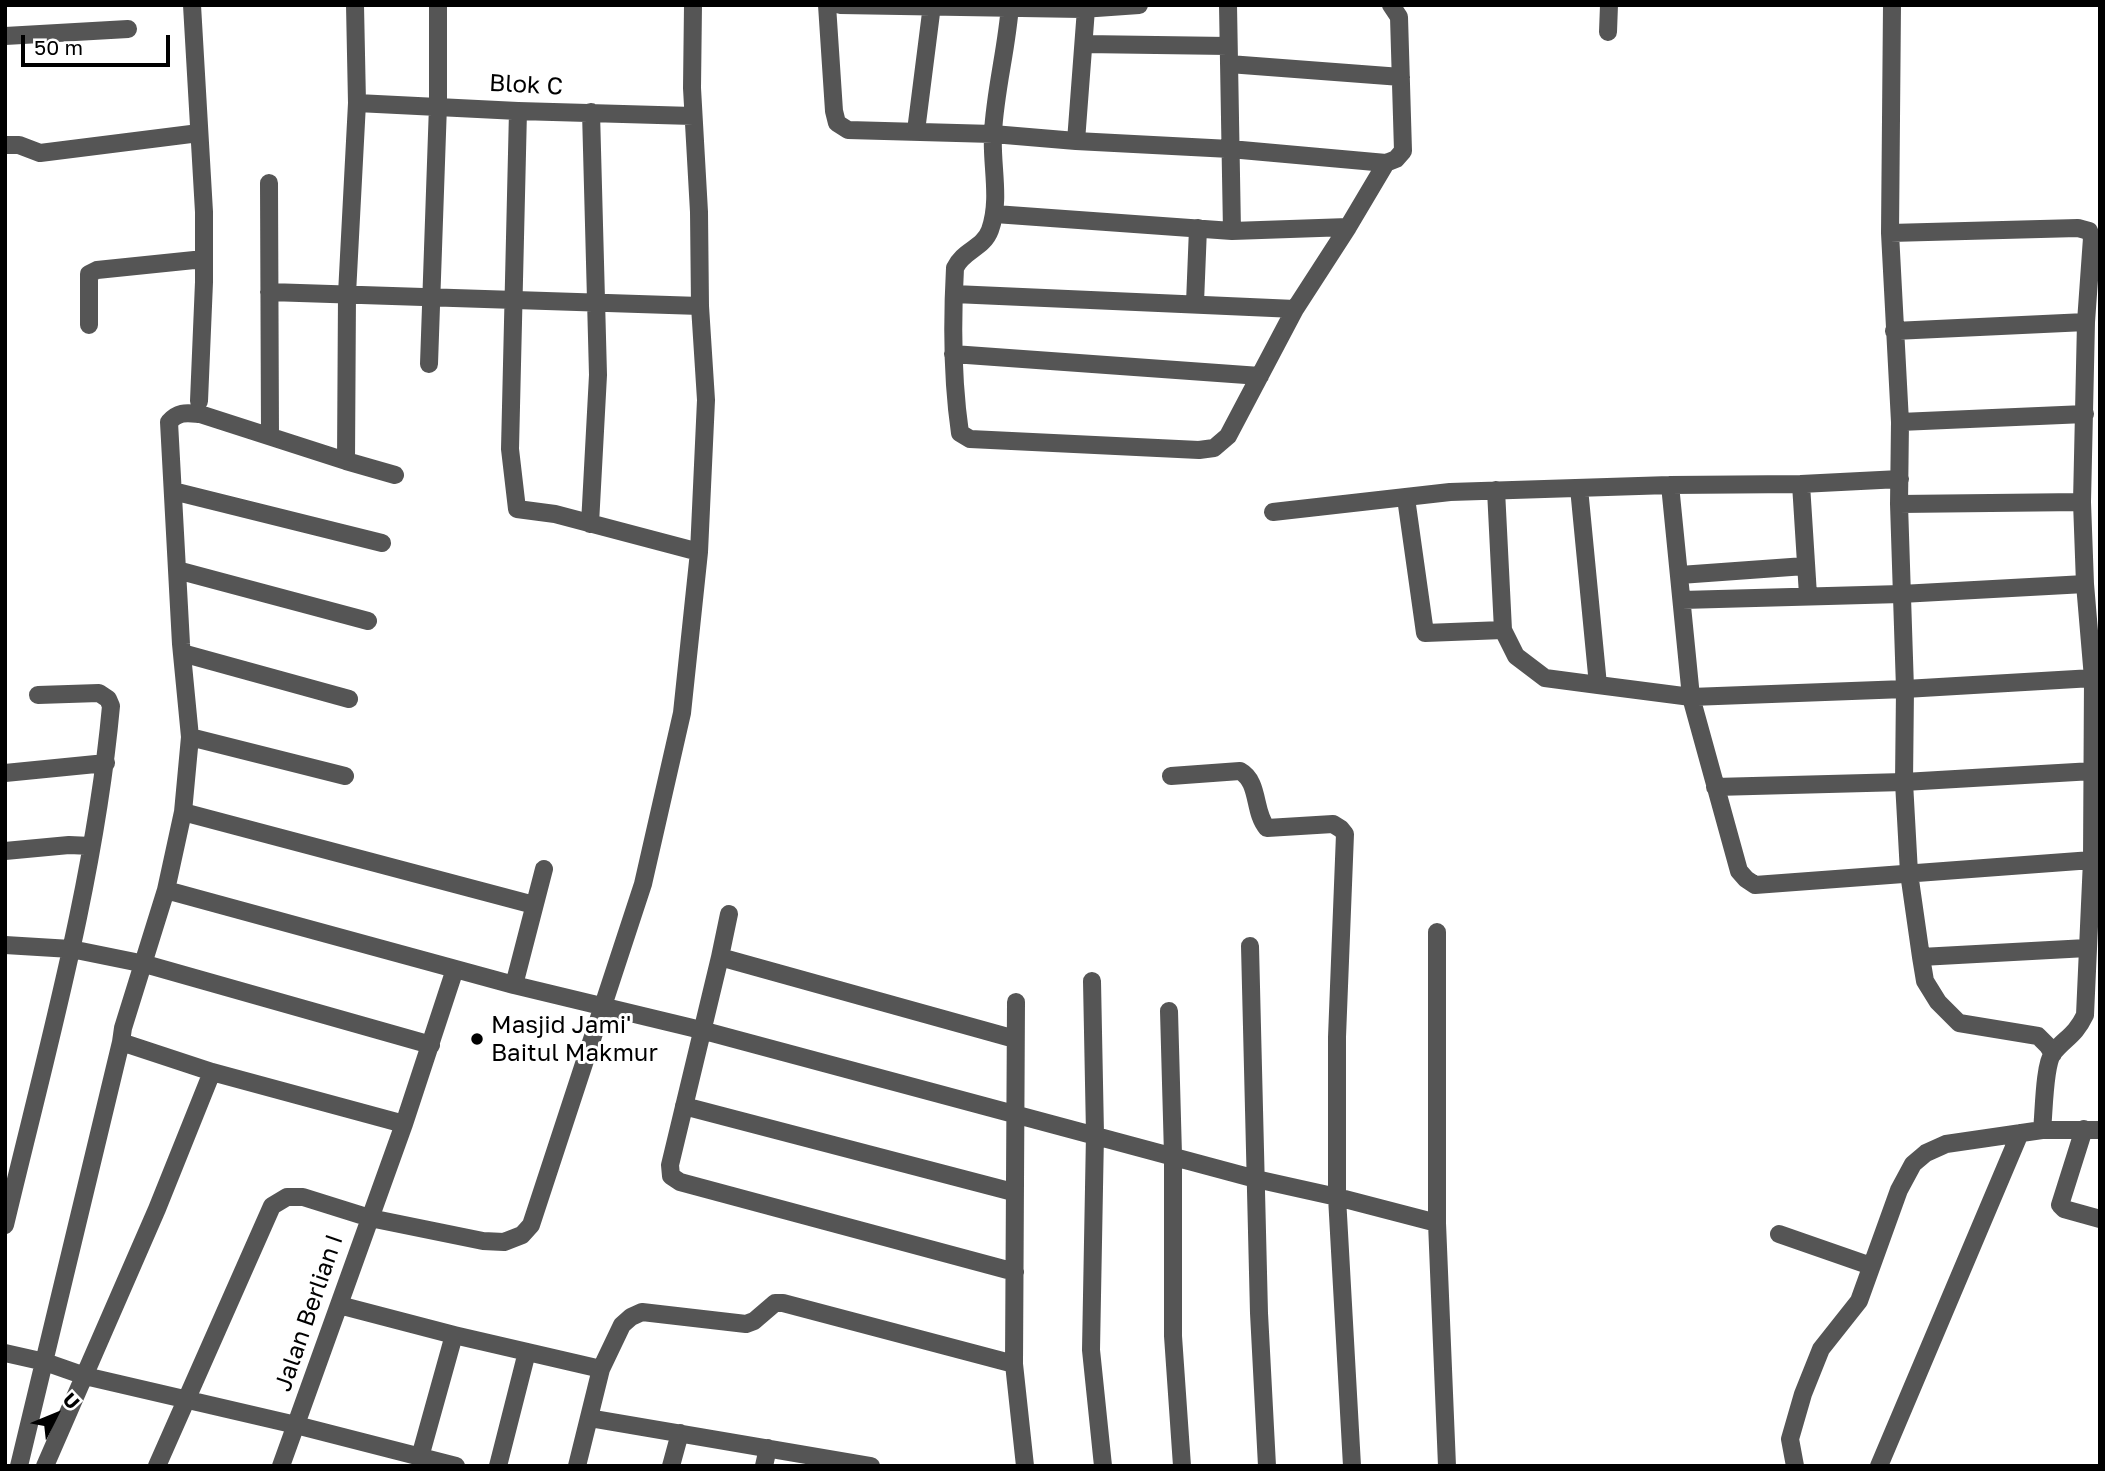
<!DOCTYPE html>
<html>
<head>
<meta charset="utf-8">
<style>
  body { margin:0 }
  #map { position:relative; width:2105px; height:1471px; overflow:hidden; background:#fff; font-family:"Golos Text",sans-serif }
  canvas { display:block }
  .frame { position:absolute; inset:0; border:7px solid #000; pointer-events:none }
  .north { position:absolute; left:21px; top:1380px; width:70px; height:70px; -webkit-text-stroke:5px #fff; paint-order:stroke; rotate:47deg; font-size:19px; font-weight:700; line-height:28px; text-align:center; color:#000 }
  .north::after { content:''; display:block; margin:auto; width:24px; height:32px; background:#000; clip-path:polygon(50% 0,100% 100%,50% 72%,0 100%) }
  .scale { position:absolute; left:21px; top:35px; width:149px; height:32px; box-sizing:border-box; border:4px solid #000; border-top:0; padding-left:9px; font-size:21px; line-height:24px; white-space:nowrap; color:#000; -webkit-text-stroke:5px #fff; paint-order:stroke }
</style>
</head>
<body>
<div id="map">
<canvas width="2105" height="1471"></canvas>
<div class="frame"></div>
<div class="north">U</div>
<div class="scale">50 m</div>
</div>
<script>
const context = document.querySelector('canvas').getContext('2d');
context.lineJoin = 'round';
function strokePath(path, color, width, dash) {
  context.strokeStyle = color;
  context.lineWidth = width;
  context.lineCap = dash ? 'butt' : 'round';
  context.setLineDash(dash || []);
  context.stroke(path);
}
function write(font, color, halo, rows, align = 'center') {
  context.font = font + ' "Golos Text",sans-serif';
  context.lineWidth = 6;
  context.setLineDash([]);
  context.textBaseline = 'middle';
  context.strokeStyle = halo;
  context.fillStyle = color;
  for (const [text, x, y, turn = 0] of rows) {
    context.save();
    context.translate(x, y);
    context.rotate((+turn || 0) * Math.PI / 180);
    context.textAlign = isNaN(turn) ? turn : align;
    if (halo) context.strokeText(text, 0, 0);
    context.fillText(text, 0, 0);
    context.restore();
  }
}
strokePath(new Path2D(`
  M 192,5 L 204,212 L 204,282 L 199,401
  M 355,5 L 357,103 L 347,294 L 346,461 L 200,414 C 187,413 179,411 169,422 L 181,644 L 190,737 L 183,812 L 166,890 L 123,1028 L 121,1042 L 212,1072 L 404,1124
  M 827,5 L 834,111 L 837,123 L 848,130 L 993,134 L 1076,141 L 1230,149 L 1386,163 L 1396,159 L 1403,151 L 1399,17 L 1391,5
  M 840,5 L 1082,9 L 1139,5
  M 1010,5 C 1007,48 995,91 993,133 C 991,165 1001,199 990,230 C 983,249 963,250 955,268 C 952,323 952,378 960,433 L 970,439 L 1199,450 L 1214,448 L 1228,436 L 1295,309 L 1348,227 L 1386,163
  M 1228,5 L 1232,231
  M 1892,5 L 1890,233 L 1900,422 L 1899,504 L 1905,689 L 1904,782 L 1909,873 L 1921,957 L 1925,981 L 1938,1002 L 1959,1023 L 2038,1036 L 2048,1046 L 2053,1054
  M 1608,32 L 1609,5
  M 5,36 L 128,29
  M 1084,44 L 1228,46
  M 1229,64 L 1401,77
  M 357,103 L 518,111 L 693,116
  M 518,111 L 510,449 L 517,509 L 555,514 L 699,552
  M 916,131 L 932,5
  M 1076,141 L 1086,9
  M 5,145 L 19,145 L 40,153 L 199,133
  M 269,183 L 270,436
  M 995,214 L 1232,231 L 1348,227
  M 269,292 L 700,306
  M 954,294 L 1295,309
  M 1195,303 L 1198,228
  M 89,325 L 89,274 L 97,270 L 204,259
  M 1894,331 L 2086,322
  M 953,354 L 1260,376
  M 429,364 L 438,105 L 438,5
  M 1900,422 L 2085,414
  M 346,461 L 395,475
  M 1801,484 L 1808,595
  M 1670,485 L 1691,697 L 1739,871 L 1746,879 L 1755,885 L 2092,860
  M 1579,488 L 1598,685 L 1691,697 L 1905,689 L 2093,678
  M 1496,490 L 1503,630 L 1516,656 L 1545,678 L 1598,685
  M 173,491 L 382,543
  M 1406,498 L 1425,633 L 1503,630
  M 1899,504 L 2082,502
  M 1273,512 L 1450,492 L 1670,485 L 1801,484 L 1900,479
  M 590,524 L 598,375 L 591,112
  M 177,570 L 368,621
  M 1680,575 L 1805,566
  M 1682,600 L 1901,594 L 2085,584
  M 182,653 L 349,699
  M 190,737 L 345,776
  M 5,773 L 106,763
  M 1171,776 L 1240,771 C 1260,782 1253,812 1267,828 L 1333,824 L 1341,829 L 1345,834 L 1337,1037 L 1337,1197 L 1352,1466
  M 1715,787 L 1904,782 L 2093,771
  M 183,812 L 534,905
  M 5,851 L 69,845 L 91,846
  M 166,890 L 514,985 L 701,1030 L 1256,1179 L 1337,1197 L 1437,1223
  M 1437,932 L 1437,1223 L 1447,1466
  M 5,945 L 71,949 L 145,964 L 431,1045
  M 1250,946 L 1259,1313 L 1267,1466
  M 720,957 L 729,914
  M 1921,957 L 2087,948
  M 1092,981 L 1095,1134 L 1091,1350 L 1103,1466
  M 514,985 L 544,869
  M 1016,1002 L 1014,1364 L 1025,1466
  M 1169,1011 L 1173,1155 L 1173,1336 L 1182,1466
  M 684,1106 L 1013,1192
  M 2084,1129 L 2060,1205 L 2064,1209 L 2100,1219
  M 2042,1130 L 2100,1130
  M 5,1225 C 46,1053 95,881 111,706 L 108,699 L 99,693 L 38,695
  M 1779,1234 L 1871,1266
  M 1015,1272 L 680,1182 L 671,1176 L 670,1165 L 720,957 L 1015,1039
  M 339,1305 L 454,1335 L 601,1369
  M 5,1353 L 45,1362 L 85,1376 L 296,1425 L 456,1466
  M 589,1418 L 871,1466
  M 420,1457 L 454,1335
  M 19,1466 L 121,1042
  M 45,1466 L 157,1209 L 212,1072
  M 157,1466 L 272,1206 L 287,1197 L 303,1197 L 370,1218 L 483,1241 L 504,1242 L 522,1235 L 531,1225 L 643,884 L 682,713 L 699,552 L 706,400 L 700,306 L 699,212 L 692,88 L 693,5
  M 281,1466 L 404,1124 L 455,969
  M 498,1466 L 527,1352
  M 577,1466 L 601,1369 L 622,1325 L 631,1317 L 642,1312 L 746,1324 L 754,1321 L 775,1303 L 783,1303 L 1014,1364
  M 671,1466 L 680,1433
  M 764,1466 L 768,1448
  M 1795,1466 L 1790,1439 L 1803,1394 L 1821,1349 L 1859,1301 L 1899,1190 L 1913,1164 L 1926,1153 L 1946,1144 L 2042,1130 C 2044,1113 2044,1065 2053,1053 C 2065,1038 2075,1036 2085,1015 L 2092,860 L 2093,678 L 2085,584 L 2082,502 L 2086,322 L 2092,238 L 2089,231 L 2078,228 L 1890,233
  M 1879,1466 L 2020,1133`), '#555', 18);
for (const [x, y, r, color] of [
  [477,1039,7,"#000"]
]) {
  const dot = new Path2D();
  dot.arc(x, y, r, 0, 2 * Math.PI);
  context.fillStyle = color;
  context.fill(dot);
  strokePath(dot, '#fff', 2.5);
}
write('24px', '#000', '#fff', [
  ["Blok C",526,85,3],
  ["Jalan Berlian I",309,1313,-71]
]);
write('24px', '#000', '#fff', [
  ["Masjid Jami'",491,1025],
  ["Baitul Makmur",491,1053]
], 'left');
</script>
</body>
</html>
